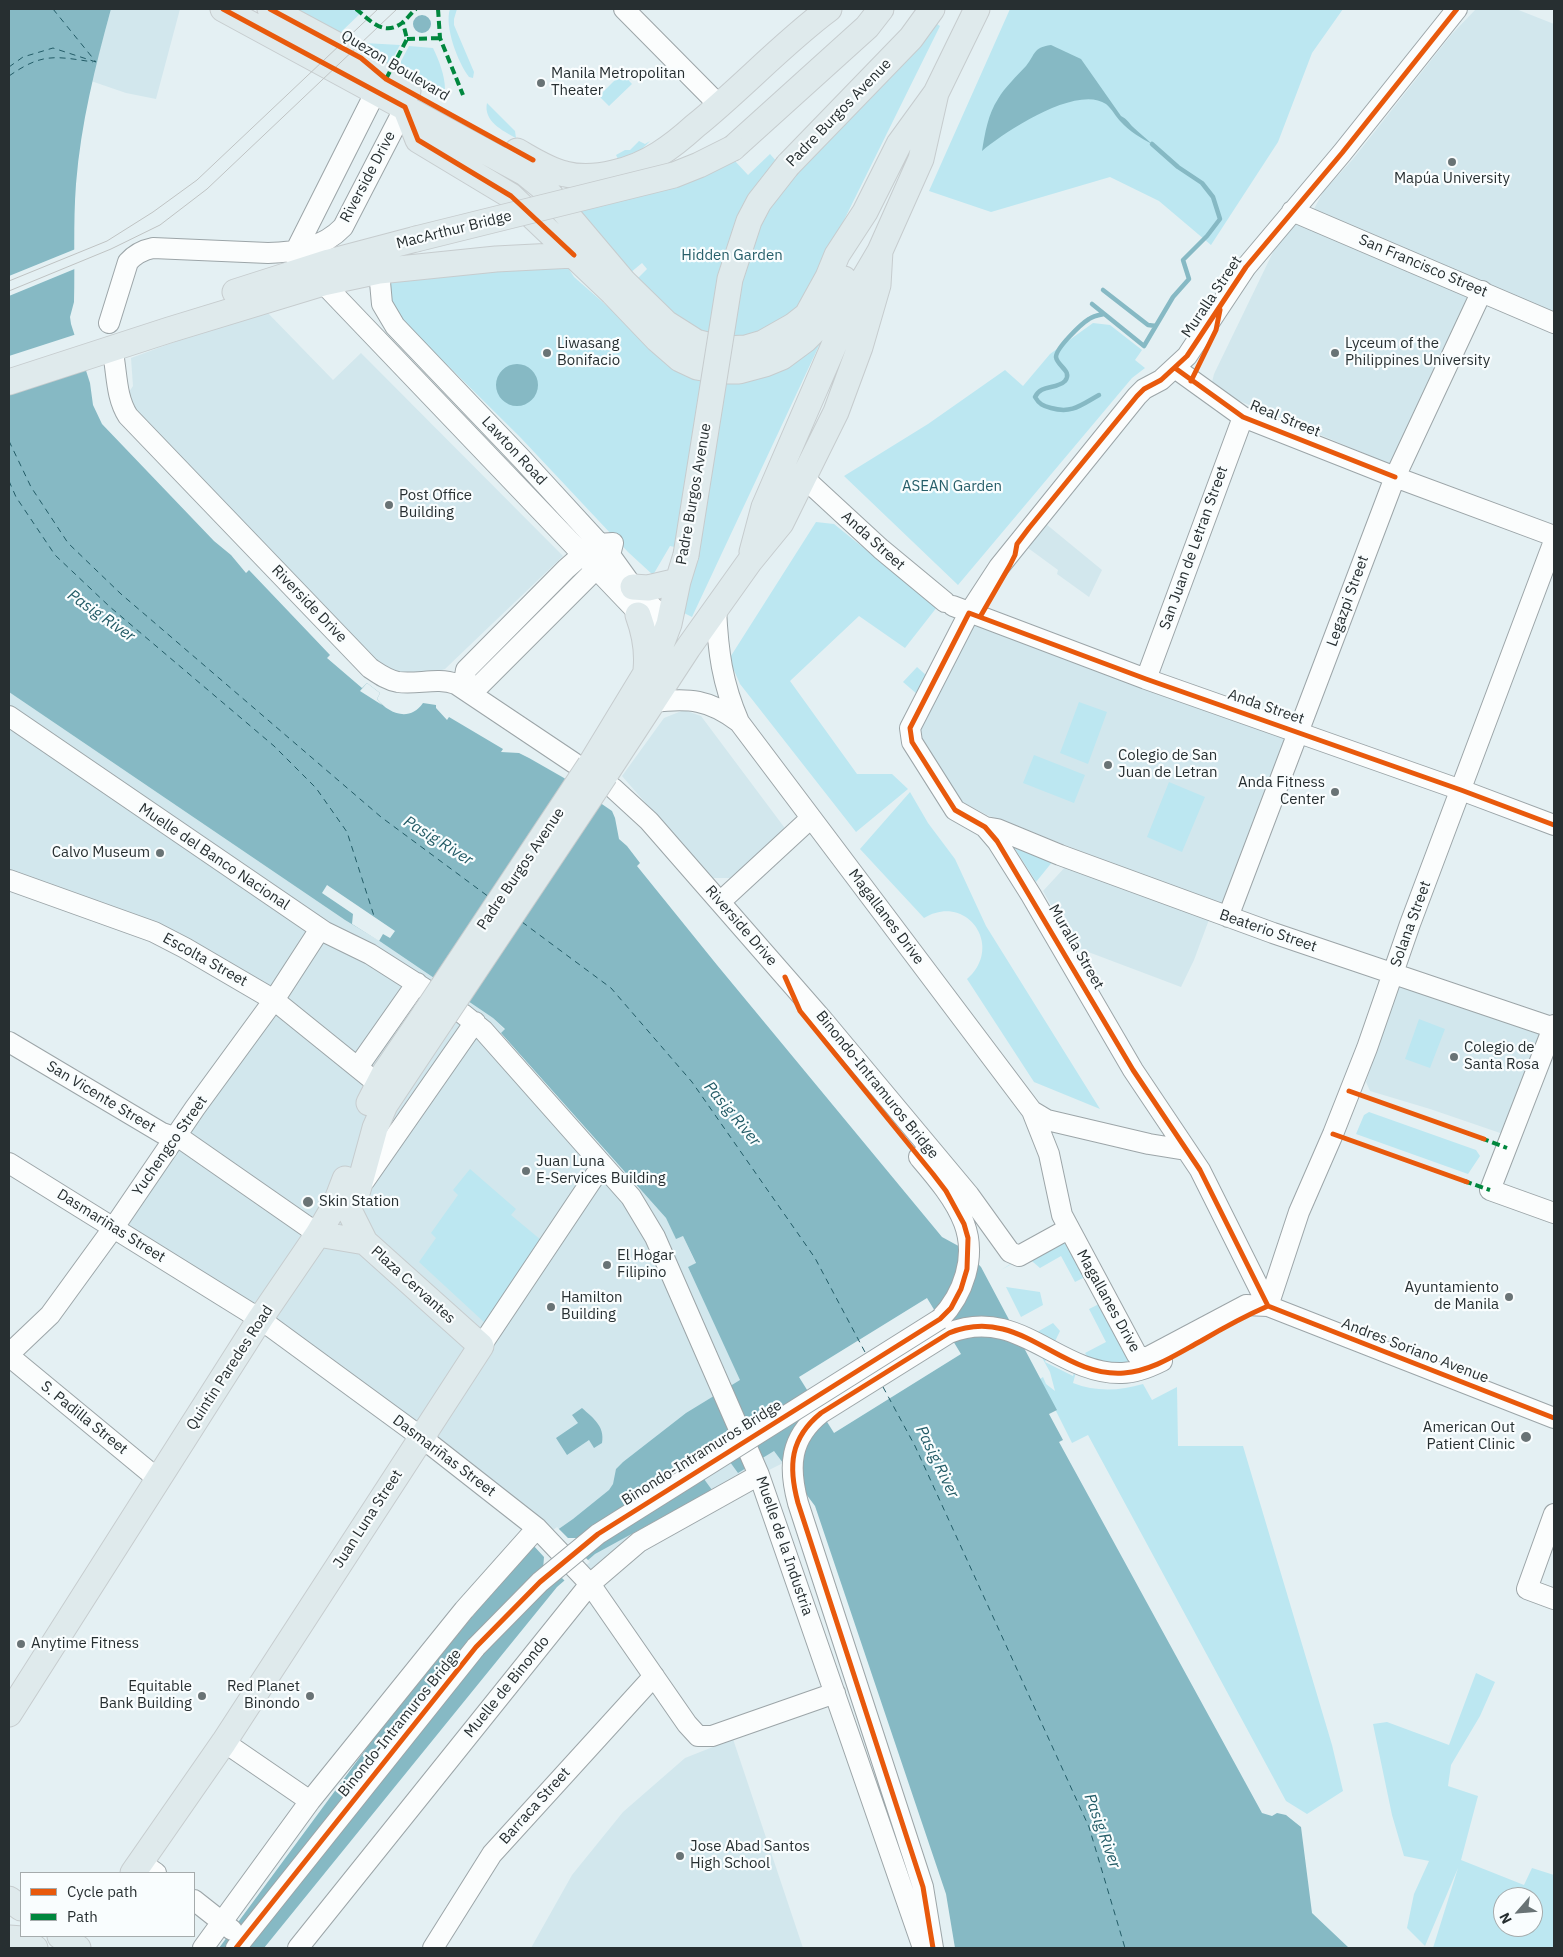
<!DOCTYPE html>
<html>
<head>
<meta charset="utf-8">
<style>
  body { margin:0 }
  #map { position:relative; width:1563px; height:1957px; overflow:hidden; background:#e4f0f3; font-family:"IBM Plex Sans",sans-serif }
  canvas { display:block }
  .frame { position:absolute; inset:0; border:10px solid #272f31; pointer-events:none }
  .legend { position:absolute; left:20px; top:1872px; width:175px; height:65px; box-sizing:border-box; background:#f9fdfe; border:1px solid #a5abac; margin:0; padding:6px 9px; list-style:none; font-size:15px; color:#272f31 }
  .legend li { display:flex; align-items:center; gap:10px; height:25px }
  .legend b { width:25px; border:1px solid #a5abac }
  .north { position:absolute; left:1493px; top:1887px; width:50px; height:50px; box-sizing:border-box; background:#f9fdfe; border:1px solid #a5abac; border-radius:50%; rotate:243deg; font-size:14px; font-weight:700; line-height:20px; text-align:center; color:#272f31 }
  .north::after { content:''; display:block; margin:auto; width:18px; height:22px; background:#697375; clip-path:polygon(50% 0,100% 100%,50% 72%,0 100%) }
</style>
</head>
<body>
<div id="map">
<canvas width="1563" height="1957"></canvas>
<div class="frame"></div>
<ul class="legend">
<li><b style="height:6px;background:#e8590c"></b>Cycle path</li>
<li><b style="height:6px;background:#00873e"></b>Path</li>
</ul>
<div class="north">N</div>
</div>
<script>
const context = document.querySelector('canvas').getContext('2d');
context.lineJoin = 'round';
function fillPath(path, color) {
  context.fillStyle = color;
  context.fill(path, 'evenodd');
}
function strokePath(path, color, width, dash) {
  context.strokeStyle = color;
  context.lineWidth = width;
  context.lineCap = dash ? 'butt' : 'round';
  context.setLineDash(dash || []);
  context.stroke(path);
}
function write(font, color, halo, rows, align = 'center') {
  context.font = font + ' "IBM Plex Sans",sans-serif';
  context.lineWidth = 4.5;
  context.setLineDash([]);
  context.textBaseline = 'middle';
  context.strokeStyle = halo;
  context.fillStyle = color;
  for (const [text, x, y, turn = 0] of rows) {
    context.save();
    context.translate(x, y);
    context.rotate((+turn || 0) * Math.PI / 180);
    context.textAlign = isNaN(turn) ? turn : align;
    if (halo) context.strokeText(text, 0, 0);
    context.fillText(text, 0, 0);
    context.restore();
  }
}
fillPath(new Path2D(`
  M 111,9 L 180,9 L 156,99 L 126,93 L 91,81 Z
  M 1476,9 L 1516,9 L 1554,24 L 1554,314 L 1377,240 L 1314,209 L 1323,192 L 1353,159 L 1451,35 Z
  M 1299,221 L 1471,295 L 1392,465 L 1223,394 L 1212,382 L 1214,374 L 1275,248 L 1295,225 Z
  M 264,309 L 333,380 L 361,353 L 563,556 L 445,669 L 430,674 L 415,676 L 386,670 L 138,416 L 129,392 L 133,386 L 131,358 Z
  M 1046,524 L 1102,570 L 1089,597 L 1057,574 L 1058,570 L 1028,548 Z
  M 974,622 L 1290,737 L 1225,907 L 987,815 L 962,802 L 926,749 L 920,739 L 920,729 Z
  M 9,692 L 345,920 L 378,940 L 493,1018 L 505,1030 L 501,1034 L 666,1218 L 676,1238 L 683,1236 L 696,1264 L 688,1267 L 774,1451 L 783,1463 L 743,1483 L 590,1584 L 537,1528 L 114,1227 L 274,1000 L 185,948 L 9,880 Z
  M 684,710 L 701,716 L 787,831 L 730,878 L 711,878 L 622,776 L 664,718 Z
  M 1067,865 L 1210,917 L 1194,960 L 1181,987 L 1075,947 L 1043,891 Z
  M 1405,983 L 1544,1031 L 1506,1135 L 1430,1109 L 1370,1091 L 1366,1082 L 1396,988 Z
  M 733,1739 L 803,1948 L 531,1948 L 572,1875 L 623,1812 L 685,1758 Z`), '#d2e7ed');
fillPath(new Path2D(`
  M 289,9 L 365,9 L 342,31 L 364,43 L 400,45 L 388,67 Z
  M 450,9 L 457,9 L 454,19 L 454,25 L 474,72 L 473,78 L 469,77 C 458,63 444,26 450,9 Z
  M 1010,9 L 1343,9 L 1312,53 L 1278,142 L 1211,245 L 1159,201 L 1110,177 L 991,212 L 929,191 Z
  M 937,24 L 940,26 L 804,301 L 775,326 L 737,339 L 693,331 L 636,280 L 647,269 L 642,263 L 630,273 L 569,210 L 734,160 L 748,175 L 770,154 L 777,162 L 924,41 Z
  M 409,46 L 433,48 C 439,60 445,76 445,89 L 439,93 L 400,71 L 399,65 Z
  M 622,73 L 632,84 L 609,106 L 599,96 Z
  M 487,103 L 515,131 L 516,138 C 503,131 483,121 487,103 Z
  M 639,141 L 645,144 L 650,141 L 641,150 L 618,159 L 616,155 L 625,150 L 630,150 Z
  M 563,260 L 574,277 L 686,375 L 728,384 L 776,373 L 824,335 L 692,617 L 678,610 L 692,551 L 670,546 L 653,575 L 628,552 L 520,437 L 403,321 L 386,299 L 386,277 Z
  M 1093,323 L 1110,325 L 1142,350 L 1135,360 L 1145,368 L 1132,378 L 958,585 L 844,476 L 928,424 L 1005,370 L 1023,386 L 1050,354 Z
  M 816,522 L 834,524 L 937,607 L 905,648 L 859,616 L 790,681 L 857,774 L 892,774 L 908,789 L 856,832 L 740,684 L 729,659 Z
  M 917,667 L 927,676 L 917,694 L 903,682 Z
  M 1079,702 L 1107,712 L 1088,764 L 1060,753 Z
  M 1034,755 L 1085,775 L 1074,803 L 1023,783 Z
  M 1169,782 L 1205,797 L 1182,852 L 1147,837 Z
  M 910,792 L 928,823 L 955,859 L 986,926 L 1100,1109 L 1034,1082 L 967,979 C 1005,946 966,892 924,918 L 860,849 Z
  M 1012,844 L 1053,861 L 1036,882 Z
  M 1419,1019 L 1445,1029 L 1430,1068 L 1405,1059 Z
  M 1369,1112 L 1476,1150 L 1480,1156 L 1468,1174 L 1356,1134 L 1364,1115 Z
  M 470,1169 L 516,1209 L 511,1215 L 541,1240 L 485,1323 L 419,1262 L 436,1238 L 431,1233 L 458,1195 L 453,1190 Z
  M 1063,1236 L 1085,1277 L 1075,1282 L 1061,1256 L 1040,1268 L 1026,1256 L 1001,1270 L 1009,1265 Z
  M 1006,1287 L 1040,1292 L 1043,1305 L 1021,1317 Z
  M 1099,1304 L 1131,1364 C 1113,1368 1097,1367 1079,1361 L 1073,1383 C 1096,1392 1119,1391 1143,1384 L 1152,1400 L 1177,1387 L 1178,1446 L 1243,1446 L 1332,1745 L 1343,1791 L 1307,1814 L 1286,1801 L 1088,1435 L 1072,1443 L 1040,1379 L 1043,1377 L 1046,1384 L 1055,1391 L 1050,1372 L 1030,1336 L 1053,1323 L 1060,1331 L 1045,1362 L 1073,1376 L 1078,1360 L 1092,1364 L 1085,1353 L 1106,1342 L 1089,1309 Z
  M 1476,1673 L 1495,1682 L 1480,1716 L 1451,1765 L 1448,1786 L 1478,1796 L 1461,1860 L 1524,1885 L 1532,1868 L 1554,1875 L 1554,1948 L 1433,1948 L 1458,1868 L 1425,1946 L 1407,1928 L 1414,1894 L 1429,1861 L 1404,1856 L 1392,1815 L 1373,1724 L 1387,1722 L 1449,1745 ZM 1503,1897 L 1533,1897 L 1533,1927 L 1503,1927 Z`), '#bce7f1');
fillPath(new Path2D(`
  M 9,9 L 111,9 C 95,67 81,123 76,184 C 73,223 75,263 74,302 L 70,317 L 71,324 L 90,383 L 93,405 L 102,424 L 214,541 L 231,555 L 246,573 L 249,570 L 330,655 L 327,658 L 362,688 L 367,683 L 380,693 L 377,699 C 389,714 410,722 423,703 L 436,705 L 436,708 L 447,720 L 449,717 L 503,749 L 501,752 L 519,753 L 529,758 L 564,778 L 612,811 L 615,818 L 619,839 L 627,846 L 640,863 L 637,866 L 717,965 L 942,1237 L 964,1249 L 981,1267 L 1057,1410 L 1049,1414 L 1063,1440 L 1059,1442 L 1262,1813 L 1272,1816 L 1277,1813 L 1286,1815 L 1301,1827 L 1312,1913 L 1349,1948 L 955,1948 L 946,1894 L 815,1506 L 774,1451 L 738,1473 L 730,1462 L 704,1479 L 712,1490 L 595,1554 L 557,1587 L 264,1948 L 219,1948 L 374,1738 L 523,1554 L 573,1519 L 609,1490 L 613,1484 L 616,1469 L 623,1462 L 686,1413 L 740,1380 L 688,1267 L 696,1263 L 683,1236 L 676,1239 L 666,1218 L 501,1033 L 505,1029 L 493,1018 L 378,940 L 345,920 L 9,692 Z
  M413 24a9 9 0 1 1 18 0a9 9 0 1 1-18 0Z
  M 1051,45 L 1081,59 L 1121,116 C 1127,119 1128,122 1133,127 C 1139,133 1146,138 1152,144 C 1141,138 1130,132 1121,122 C 1116,117 1112,109 1106,104 C 1077,84 1004,132 982,151 C 985,133 988,114 998,99 C 1005,87 1016,77 1026,66 C 1036,54 1032,48 1051,45 Z
  M496 385a21 21 0 1 1 42 0a21 21 0 1 1-42 0Z
  M 582,1408 C 593,1418 605,1426 602,1443 L 594,1448 L 589,1440 L 567,1455 L 556,1438 L 578,1423 L 572,1415 Z`), '#86b9c4');
fillPath(new Path2D(`
  M 78,248 L 77,268 L 9,296 L 9,276 Z
  M 77,334 L 88,367 L 9,393 L 9,356 Z
  M 367,683 L 380,693 L 377,699 L 382,705 L 360,691 Z
  M 327,885 L 395,931 L 390,938 L 383,934 L 379,941 L 352,924 L 353,914 L 322,893 Z
  M 927,1298 L 961,1354 L 834,1433 L 799,1377 Z
  M 557,1527 L 568,1538 L 579,1538 L 585,1557 L 590,1562 L 566,1582 L 560,1576 L 543,1570 L 544,1557 L 533,1545 Z`), '#e4f0f3');
strokePath(new Path2D(`
  M 1103,290 L 1148,325 L 1156,326
  M 1092,304 L 1144,346 L 1173,297 L 1189,279 L 1183,260 L 1207,236 L 1220,219 L 1213,197 L 1202,183 L 1178,167 L 1152,144
  M 1099,395 C 1081,405 1072,414 1051,408 C 1043,406 1039,404 1035,397 C 1041,384 1056,390 1065,381 C 1073,371 1057,366 1056,357 C 1056,348 1081,324 1089,319 C 1093,316 1099,315 1104,314`), '#86b9c4', 4.5);
strokePath(new Path2D(`
  M 53,9 L 96,62
  M 9,67 L 23,57 L 53,48 L 96,62
  M 9,76 C 42,53 54,56 93,62
  M 9,441 L 31,487 L 68,543 L 121,594 L 381,817 L 489,897
  M 9,481 L 16,497 L 55,555 L 110,607 L 274,746 L 316,788 L 347,832 L 374,916
  M 522,922 L 611,988 L 692,1082 L 815,1258 L 866,1354
  M 883,1387 L 915,1446 L 1089,1827 L 1125,1948`), '#235c67', 1, [6, 5]);
const minor = new Path2D(`
  M 624,9 L 720,106
  M 1292,211 L 1554,323
  M 297,260 L 296,250 L 376,91
  M 379,271 L 382,304 L 395,326 L 521,458 L 610,555 L 633,587 L 669,624
  M 323,283 L 650,625
  M 109,323 L 128,262 C 135,254 143,250 153,248 L 268,253 C 296,252 323,248 343,227 L 405,107
  M 114,359 C 117,378 117,399 128,416 L 370,668 C 379,674 387,680 398,682 C 417,685 437,677 456,684 L 574,763
  M 1175,368 L 1243,417 L 1395,477 L 1554,536
  M 804,478 L 881,549 L 945,602
  M 613,543 L 610,555 L 480,685 L 463,688 L 466,670 L 566,569 L 583,554 L 598,544 Z
  M 953,606 L 1146,679 L 1461,790 L 1554,825
  M 716,609 C 718,651 722,683 739,722 L 1032,1111 L 1049,1154 L 1062,1215 L 1137,1355 L 1146,1358 L 1246,1305 L 1268,1306 L 1554,1418
  M 1146,679 L 1243,417
  M 653,702 C 689,698 709,699 739,722
  M 9,716 L 325,932 L 370,954 L 425,989
  M 613,788 L 649,821 L 822,1019 L 969,1195 L 1010,1252 L 1019,1256 L 1068,1229
  M 985,827 L 997,829 L 1060,855 L 1273,933 L 1554,1028
  M 9,880 L 154,932 L 185,948 L 274,1000 L 378,1084
  M 720,902 L 811,818
  M 1228,917 L 1395,477 L 1482,291
  M 463,1014 L 483,1030 L 631,1197 L 655,1237 L 759,1475 L 923,1948
  M 1554,1025 L 1490,1190 L 1554,1213
  M 9,1042 L 162,1133 L 183,1140 L 318,1234
  M 358,1067 L 417,983
  M 1032,1111 L 1047,1120 L 1149,1144 L 1186,1150
  M 919,1157 C 936,1177 955,1199 964,1223 C 977,1257 963,1295 940,1319
  M 9,1163 L 260,1319 L 421,1437 L 537,1528 L 590,1584 L 687,1724 L 698,1736 L 712,1736 L 835,1693
  M 365,1180 L 475,1022
  M 1268,1306 L 1200,1170 L 1133,1070 L 1031,895 L 997,841 L 985,827 L 955,810 L 912,742 L 910,728 L 969,613 L 999,567 L 1137,396 L 1144,389 L 1161,380 L 1187,356 L 1246,267 L 1342,153 L 1457,9
  M 1268,1306 L 1299,1212 L 1333,1134 L 1367,1048 L 1410,924 L 1554,541
  M 481,1346 L 602,1165
  M 9,1354 L 50,1315 L 114,1227 L 195,1108 L 274,1000 L 320,929
  M 9,1356 L 159,1480
  M 1554,1514 L 1527,1589 L 1554,1599
  M 224,1742 L 310,1801
  M 140,1862 L 156,1873
  M 194,1900 L 232,1930
  M 203,1948 L 310,1801 L 464,1610 L 537,1528
  M 236,1948 L 476,1647
  M 298,1948 L 590,1584 L 639,1542 L 759,1475
  M 433,1948 L 492,1854 L 654,1676
  M 933,1948 L 923,1887 L 798,1503 C 788,1466 790,1438 821,1413 L 949,1333 C 1018,1305 1058,1375 1122,1373 C 1136,1373 1150,1367 1162,1361`);
const major = new Path2D(`
  M 223,9 L 525,173 L 547,191 L 624,282 L 666,323 L 696,342 L 723,349 L 746,348 L 763,343 L 793,326 L 807,315 L 828,277 L 837,255 L 865,212 L 899,144 L 936,93
  M 270,9 L 361,58 L 386,79 L 408,91
  M 405,107 L 418,140 L 511,196 L 613,293 L 657,339 L 680,359 L 697,367 L 719,371 L 739,371 L 765,364 L 782,357 L 805,340 L 823,322 L 844,279
  M 733,148 L 867,27 L 881,9
  M 517,151 C 533,160 548,170 565,174 C 595,182 634,170 659,154 C 672,146 684,136 695,126 C 741,89 782,44 829,9
  M 788,165 L 911,38 L 932,9
  M 235,292 L 329,262 L 416,239
  M 9,382 L 169,330 L 323,283 L 379,271 L 496,259 L 574,255
  M 752,552 L 764,507 L 860,285 L 880,251 L 921,159 L 936,93 L 977,9
  M 633,587 L 648,588 L 678,581
  M 638,615 C 645,634 648,650 646,670
  M 590,765 L 658,653 L 669,624 L 678,581 L 686,555
  M 605,775 L 688,648 L 750,561 L 781,523 L 836,412 L 860,347 L 878,285 L 880,251
  M 369,1103 L 385,1072 L 426,1012
  M 318,1234 L 365,1242
  M 9,1714 L 260,1319 L 318,1234 L 335,1205 L 345,1179
  M 133,1873 L 224,1742 L 481,1346 L 365,1242 L 349,1210 L 351,1200 L 358,1190 L 375,1128 L 385,1105 L 441,1021
  M 9,1899 L 21,1908
  M 60,1936 L 78,1948
  M 9,1938 L 22,1939 L 35,1948`);
strokePath(minor, '#9ca5a8', 22);
strokePath(major, '#c6ccce', 27);
strokePath(minor, '#fbfdfd', 20);
strokePath(major, '#dfeaec', 25);
strokePath(new Path2D(`
  M 9,281 L 107,241 L 153,212 L 197,180 L 378,9
  M 9,291 L 111,249 L 160,225 L 207,189 L 397,9`), '#bfc3c3', 1);
const minorBridge = new Path2D(`
  M 476,1647 L 540,1582 L 598,1534 L 940,1319`);
const majorBridge = new Path2D(`
  M 416,239 L 674,175 L 699,165 L 733,148
  M 686,555 L 730,279 L 749,221 L 759,202 L 788,165
  M 426,1012 L 590,765
  M 441,1021 L 605,775`);
strokePath(minorBridge, '#9ca5a8', 22, []);
strokePath(majorBridge, '#c6ccce', 27, []);
strokePath(minorBridge, '#fbfdfd', 20);
strokePath(majorBridge, '#dfeaec', 25);
strokePath(new Path2D(`
  M 356,9 C 370,20 383,37 402,23 C 407,19 411,13 416,9
  M 438,9 L 440,38 L 463,95
  M 407,39 L 440,38
  M 386,79 L 407,39 L 403,23
  M 1481,1138 L 1507,1148
  M 1464,1181 L 1490,1190`), '#00873e', 4, [8, 4]);
strokePath(new Path2D(`
  M 223,9 L 405,107 L 418,140 L 511,196 L 574,255
  M 270,9 L 361,58 L 386,79 L 533,160
  M 1175,368 L 1243,417 L 1395,477
  M 1191,381 L 1216,330 L 1220,310
  M 980,617 L 1010,565 L 1015,555 L 1017,544 L 1029,528 L 1137,396 L 1144,389 L 1161,380 L 1187,356 L 1246,267 L 1342,153 L 1457,9
  M 1349,1091 L 1484,1139
  M 1333,1134 L 1467,1182
  M 1268,1306 L 1200,1170 L 1133,1070 L 997,841 L 985,827 L 955,810 L 912,742 L 910,728 L 969,613 L 1146,679 L 1461,790 L 1554,825
  M 1268,1306 L 1554,1418
  M 236,1948 L 476,1647 L 540,1582 L 598,1534 L 940,1319 L 951,1308 L 961,1289 L 967,1269 L 968,1238 L 964,1224 L 946,1191 L 933,1174 L 800,1011 L 785,977
  M 933,1948 L 923,1887 L 798,1503 C 788,1466 790,1438 821,1413 L 949,1333 C 1020,1304 1059,1378 1124,1373 C 1152,1371 1177,1354 1201,1341 C 1223,1328 1245,1316 1268,1306`), '#e8590c', 5);
for (const [x, y, r, color] of [
  [541,83,5,"#697375"],
  [1452,162,5,"#697375"],
  [547,353,5,"#697375"],
  [1335,353,5,"#697375"],
  [389,505,5,"#697375"],
  [1108,765,5,"#697375"],
  [1335,792,5,"#697375"],
  [160,853,5,"#697375"],
  [1454,1057,5,"#697375"],
  [526,1171,5,"#697375"],
  [308,1202,6,"#697375"],
  [607,1265,5,"#697375"],
  [1509,1297,5,"#697375"],
  [551,1307,5,"#697375"],
  [1526,1437,6,"#697375"],
  [21,1644,5,"#697375"],
  [202,1696,5,"#697375"],
  [310,1696,5,"#697375"],
  [680,1856,5,"#697375"]
]) {
  const dot = new Path2D();
  dot.arc(x, y, r, 0, 2 * Math.PI);
  context.fillStyle = color;
  context.fill(dot);
  strokePath(dot, '#f9fdfe', 2);
}
write('15px', '#272f31', '#f9fdfe', [
  ["Quezon Boulevard",395,66,31],
  ["Padre Burgos Avenue",839,113,-46],
  ["Riverside Drive",368,177,-62],
  ["MacArthur Bridge",454,230,-14],
  ["San Francisco Street",1423,266,23],
  ["Muralla Street",1212,297,-56],
  ["Real Street",1285,419,22],
  ["Lawton Road",514,451,47],
  ["Padre Burgos Avenue",694,494,-80],
  ["Anda Street",873,541,42],
  ["San Juan de Letran Street",1194,548,-70],
  ["Legazpi Street",1348,601,-70],
  ["Riverside Drive",309,604,46],
  ["Anda Street",1266,707,19],
  ["Muelle del Banco Nacional",214,857,34],
  ["Padre Burgos Avenue",521,869,-56],
  ["Magallanes Drive",886,917,53],
  ["Solana Street",1411,924,-70],
  ["Riverside Drive",741,926,49],
  ["Beaterio Street",1268,931,19],
  ["Muralla Street",1076,947,60],
  ["Escolta Street",205,960,29],
  ["Binondo-Intramuros Bridge",877,1085,51],
  ["San Vicente Street",101,1097,31],
  ["Yuchengco Street",170,1146,-55],
  ["Dasmariñas Street",111,1226,32],
  ["Plaza Cervantes",413,1285,42],
  ["Magallanes Drive",1108,1301,61],
  ["Andres Soriano Avenue",1415,1351,21],
  ["Quintin Paredes Road",230,1368,-57],
  ["S. Padilla Street",84,1418,39],
  ["Binondo-Intramuros Bridge",702,1453,-32],
  ["Dasmariñas Street",444,1456,37],
  ["Juan Luna Street",368,1519,-57],
  ["Muelle de la Industria",784,1546,71],
  ["Muelle de Binondo",507,1687,-51],
  ["Binondo-Intramuros Bridge",400,1723,-51],
  ["Barraca Street",535,1806,-48]
]);
write('15px', '#272f31', '#f9fdfe', [
  ["Manila Metropolitan",551,74],
  ["Theater",551,91],
  ["Mapúa University",1452,179,"center"],
  ["Liwasang",557,344],
  ["Bonifacio",557,361],
  ["Lyceum of the",1345,344],
  ["Philippines University",1345,361],
  ["Post Office",399,496],
  ["Building",399,513],
  ["Colegio de San",1118,756],
  ["Juan de Letran",1118,773],
  ["Anda Fitness",1325,783,"right"],
  ["Center",1325,800,"right"],
  ["Calvo Museum",150,853,"right"],
  ["Colegio de",1464,1048],
  ["Santa Rosa",1464,1065],
  ["Juan Luna",536,1162],
  ["E-Services Building",536,1179],
  ["Skin Station",319,1202],
  ["El Hogar",617,1256],
  ["Filipino",617,1273],
  ["Ayuntamiento",1499,1288,"right"],
  ["de Manila",1499,1305,"right"],
  ["Hamilton",561,1298],
  ["Building",561,1315],
  ["American Out",1515,1428,"right"],
  ["Patient Clinic",1515,1445,"right"],
  ["Anytime Fitness",31,1644],
  ["Equitable",192,1687,"right"],
  ["Bank Building",192,1704,"right"],
  ["Red Planet",300,1687,"right"],
  ["Binondo",300,1704,"right"],
  ["Jose Abad Santos",690,1847],
  ["High School",690,1864]
], 'left');
write('15px', '#275f6a', '#f9fdfe', [
  ["Hidden Garden",732,256],
  ["ASEAN Garden",952,487]
]);
write('italic 16px', '#235c67', '#f9fdfe', [
  ["Pasig River",101,616,35],
  ["Pasig River",438,841,32],
  ["Pasig River",732,1114,50],
  ["Pasig River",937,1462,64],
  ["Pasig River",1102,1831,70]
]);
</script>
</body>
</html>
